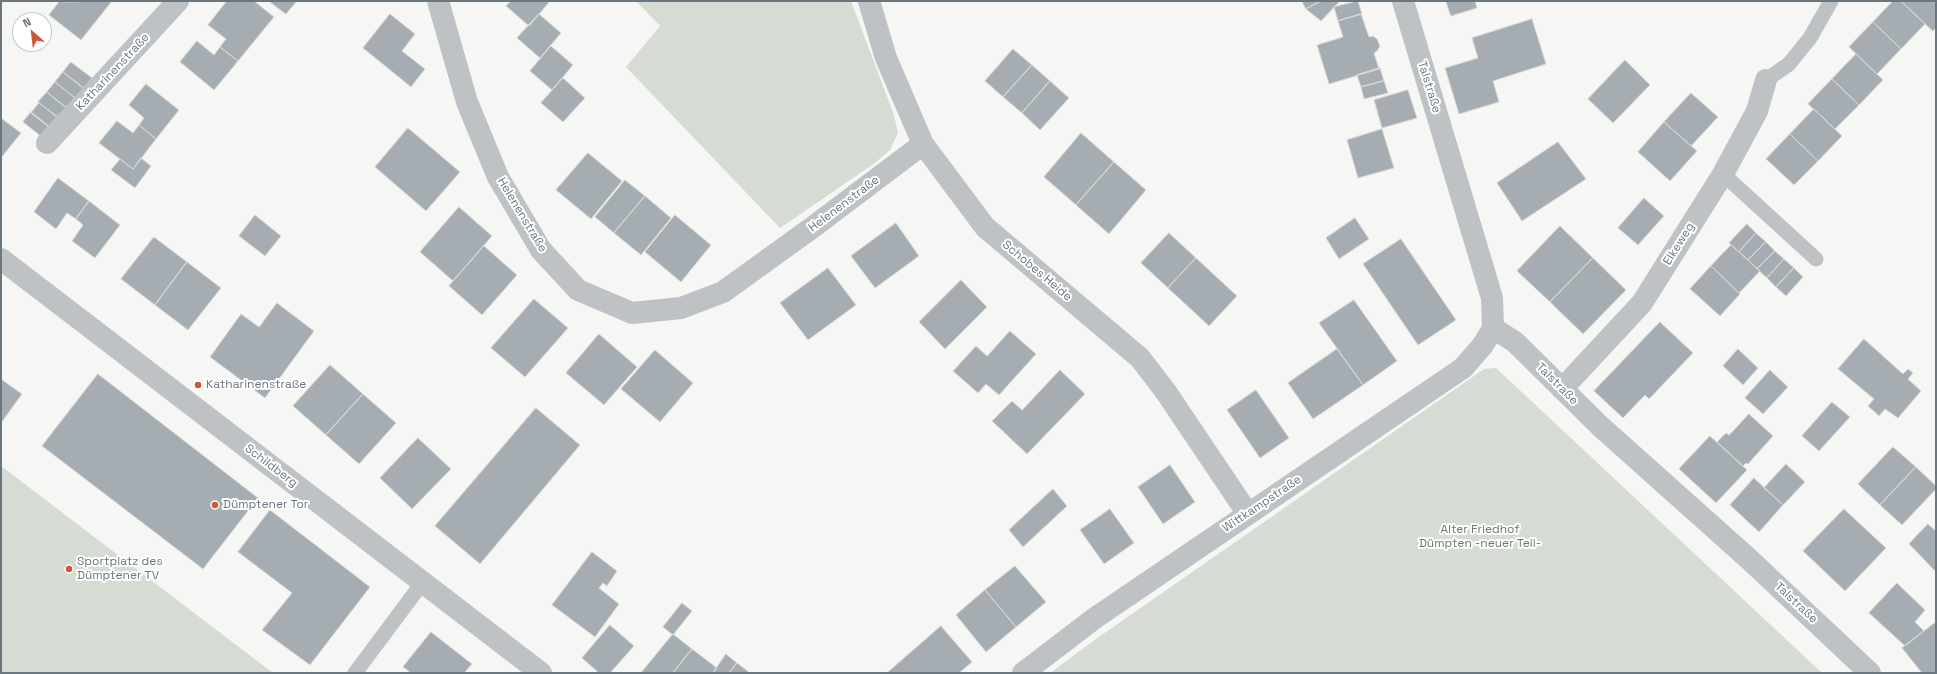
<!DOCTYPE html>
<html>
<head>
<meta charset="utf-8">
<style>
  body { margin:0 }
  #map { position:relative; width:1937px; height:674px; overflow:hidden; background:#f6f6f4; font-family:"Space Grotesk",sans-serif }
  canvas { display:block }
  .frame { position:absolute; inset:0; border:2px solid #697781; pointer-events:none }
  .north { position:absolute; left:12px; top:12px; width:40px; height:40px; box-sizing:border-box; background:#fff; border:1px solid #c3c9cd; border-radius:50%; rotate:332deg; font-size:11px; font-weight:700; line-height:16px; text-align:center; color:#697781 }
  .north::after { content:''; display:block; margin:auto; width:14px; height:18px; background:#cf573b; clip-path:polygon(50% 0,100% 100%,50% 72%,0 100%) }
</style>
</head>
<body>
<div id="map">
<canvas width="1937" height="674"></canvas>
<div class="frame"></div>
<div class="north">N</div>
</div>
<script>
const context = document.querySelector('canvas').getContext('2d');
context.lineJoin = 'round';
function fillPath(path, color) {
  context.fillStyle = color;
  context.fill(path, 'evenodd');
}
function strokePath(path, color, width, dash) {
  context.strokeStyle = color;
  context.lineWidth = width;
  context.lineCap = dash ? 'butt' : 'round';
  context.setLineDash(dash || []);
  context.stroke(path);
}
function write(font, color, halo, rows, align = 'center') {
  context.font = font + ' "Space Grotesk",sans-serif';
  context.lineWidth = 4;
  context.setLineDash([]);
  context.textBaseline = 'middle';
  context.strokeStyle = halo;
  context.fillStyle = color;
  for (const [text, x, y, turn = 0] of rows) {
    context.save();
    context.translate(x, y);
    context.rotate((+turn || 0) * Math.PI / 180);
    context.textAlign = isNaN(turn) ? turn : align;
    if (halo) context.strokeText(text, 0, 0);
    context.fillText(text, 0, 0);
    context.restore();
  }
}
fillPath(new Path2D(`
  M 636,1 L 851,1 L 894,115 L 898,133 L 890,150 L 875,163 L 780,228 L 626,67 L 660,26 Z
  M 1496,368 L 1822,673 L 1050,673 L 1096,639 L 1484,369 Z
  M 1,466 L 273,673 L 1,673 Z`), '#d6dbd3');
const building = new Path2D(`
  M 60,1 L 64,2 L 112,1 L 81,40 L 49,15 Z
  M 227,1 L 254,1 L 274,17 L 238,61 L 220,47 L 226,39 L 208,25 Z
  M 269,1 L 297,1 L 286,14 Z
  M 511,1 L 550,1 L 529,26 L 506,6 Z
  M 1302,1 L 1321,1 L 1306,9 Z
  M 1321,1 L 1340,1 L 1321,21 L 1306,9 Z
  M 1358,1 L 1362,14 L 1338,21 L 1334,7 Z
  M 1446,1 L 1475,1 L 1477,8 L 1451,16 Z
  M 1893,1 L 1901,1 L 1925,24 L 1901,49 L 1873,22 Z
  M 1901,1 L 1934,1 L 1936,3 L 1936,28 L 1933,31 Z
  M 390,14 L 415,34 L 402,51 L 425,69 L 411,87 L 363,48 Z
  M 539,14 L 561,33 L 540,58 L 517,38 Z
  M 1361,14 L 1369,37 L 1373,36 L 1377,39 L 1380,46 L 1377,51 L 1374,53 L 1379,69 L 1329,84 L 1317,45 L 1343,37 L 1338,21 Z
  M 1532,19 L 1546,64 L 1493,81 L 1499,102 L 1459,114 L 1445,68 L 1478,58 L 1472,38 Z
  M 1873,22 L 1901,49 L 1877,74 L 1849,47 Z
  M 197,41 L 214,55 L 220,47 L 238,61 L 214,90 L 180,62 Z
  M 551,46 L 573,65 L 552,90 L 530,71 Z
  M 1013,49 L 1032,65 L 1003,97 L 985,81 Z
  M 1856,54 L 1883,80 L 1859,105 L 1832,79 Z
  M 1625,60 L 1650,85 L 1613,123 L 1588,99 Z
  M 71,62 L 92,78 L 84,88 L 63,72 Z
  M 1032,65 L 1050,81 L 1022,113 L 1003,97 Z
  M 1380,68 L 1384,81 L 1361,87 L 1357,75 Z
  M 63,72 L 83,88 L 75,98 L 55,82 Z
  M 563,78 L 585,98 L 563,122 L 541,103 Z
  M 1832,79 L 1859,105 L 1835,129 L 1808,104 Z
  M 1050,81 L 1069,98 L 1040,130 L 1022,113 Z
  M 1384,81 L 1388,93 L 1364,99 L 1361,87 Z
  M 55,82 L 75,98 L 67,108 L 47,92 Z
  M 146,84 L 179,110 L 156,139 L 139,125 L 144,118 L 129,105 Z
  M 1408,90 L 1417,118 L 1382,128 L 1374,100 Z
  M 47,92 L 66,108 L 58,118 L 38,102 Z
  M 1691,93 L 1718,117 L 1691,146 L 1664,122 Z
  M 39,103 L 58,117 L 50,128 L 31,113 Z
  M 1814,109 L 1842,136 L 1818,161 L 1790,134 Z
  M 31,112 L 50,127 L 42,137 L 23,122 Z
  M 1,118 L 21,133 L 1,158 Z
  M 117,121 L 133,133 L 139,125 L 156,139 L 133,169 L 99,143 Z
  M 1664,122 L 1697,151 L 1670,181 L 1638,152 Z
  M 408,128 L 460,172 L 426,211 L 375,167 Z
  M 1382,129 L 1394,168 L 1358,178 L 1347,140 Z
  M 1081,133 L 1114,162 L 1076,205 L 1044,177 Z
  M 1790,134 L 1818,161 L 1794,185 L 1766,159 Z
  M 1558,142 L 1586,179 L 1522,221 L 1497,183 Z
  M 588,153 L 622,181 L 591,219 L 556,190 Z
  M 141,158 L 151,166 L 135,188 L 111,170 L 120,159 L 133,169 Z
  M 1114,162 L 1146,190 L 1109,234 L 1076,205 Z
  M 58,178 L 89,201 L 76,219 L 67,213 L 56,229 L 34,212 Z
  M 625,180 L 645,196 L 614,233 L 595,217 Z
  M 645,196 L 671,218 L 641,255 L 614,233 Z
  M 1644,198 L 1664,216 L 1638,245 L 1618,228 Z
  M 89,201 L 120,225 L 95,258 L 72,241 L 83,225 L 76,219 Z
  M 459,207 L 492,236 L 453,281 L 420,252 Z
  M 255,215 L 281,236 L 265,256 L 239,236 Z
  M 675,215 L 711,245 L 681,282 L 645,252 Z
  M 1355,218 L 1369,239 L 1339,259 L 1326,238 Z
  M 896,223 L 919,256 L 875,288 L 851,256 Z
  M 1747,224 L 1756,233 L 1739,252 L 1729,243 Z
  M 1560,226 L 1593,258 L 1550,302 L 1517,271 Z
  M 1169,233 L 1196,258 L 1168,288 L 1141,263 Z
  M 1756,233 L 1766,242 L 1748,260 L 1739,252 Z
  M 154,237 L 187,262 L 155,305 L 121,279 Z
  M 1401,239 L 1456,320 L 1418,345 L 1363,264 Z
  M 1766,242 L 1775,251 L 1757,269 L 1748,260 Z
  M 1731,245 L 1760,271 L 1739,293 L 1711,266 Z
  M 484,246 L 517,275 L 482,315 L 449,286 Z
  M 1775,251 L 1784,259 L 1767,278 L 1757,269 Z
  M 1196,258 L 1237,296 L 1209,326 L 1168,288 Z
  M 1593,258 L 1626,290 L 1583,334 L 1550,302 Z
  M 1784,259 L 1794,268 L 1776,287 L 1767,278 Z
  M 187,262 L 221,288 L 188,330 L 155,305 Z
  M 1711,266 L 1740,294 L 1720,316 L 1690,289 Z
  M 828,268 L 856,305 L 808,340 L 780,303 Z
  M 1794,268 L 1803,277 L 1786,296 L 1776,287 Z
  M 961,280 L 987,307 L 945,349 L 919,322 Z
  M 534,299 L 568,328 L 525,377 L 491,348 Z
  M 1354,300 L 1397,361 L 1363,385 L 1319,323 Z
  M 277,303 L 314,331 L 265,398 L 210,357 L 241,314 L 259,327 Z
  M 1660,322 L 1693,353 L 1649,399 L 1645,395 L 1623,418 L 1594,391 Z
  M 1010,331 L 1036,354 L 999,395 L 986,384 L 978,393 L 953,371 L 976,346 L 987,356 Z
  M 599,334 L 637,367 L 604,405 L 566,373 Z
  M 1864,339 L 1903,374 L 1908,369 L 1913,373 L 1908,379 L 1921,391 L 1898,418 L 1885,409 L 1879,416 L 1868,406 L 1874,399 L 1838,369 Z
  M 1337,349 L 1363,385 L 1313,419 L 1288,383 Z
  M 1738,349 L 1758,368 L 1743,385 L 1723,366 Z
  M 655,350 L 693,383 L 660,422 L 621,389 Z
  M 330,365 L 363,394 L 326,435 L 293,406 Z
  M 1060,370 L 1085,394 L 1027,454 L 992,421 L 1012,401 L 1022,410 Z
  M 1770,370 L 1788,387 L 1763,414 L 1745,398 Z
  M 98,374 L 258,498 L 203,569 L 42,446 Z
  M 1,379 L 22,394 L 1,423 Z
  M 1256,390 L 1289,438 L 1260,458 L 1227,410 Z
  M 363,394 L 396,423 L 359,464 L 326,435 Z
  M 1832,402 L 1850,417 L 1819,451 L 1802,436 Z
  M 536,408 L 580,445 L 480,564 L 435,526 Z
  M 1749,414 L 1773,436 L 1748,464 L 1746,463 L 1743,466 L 1717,442 L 1726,433 L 1729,435 Z
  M 1710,436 L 1747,470 L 1716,503 L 1679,469 Z
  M 418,438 L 451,469 L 412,509 L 380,478 Z
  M 1893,447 L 1916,467 L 1880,505 L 1858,484 Z
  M 1786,464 L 1805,482 L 1783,505 L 1764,488 Z
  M 1170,465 L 1195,502 L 1163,524 L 1138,487 Z
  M 1916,467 L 1936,486 L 1936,489 L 1902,525 L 1880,505 Z
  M 1754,478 L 1783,505 L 1759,532 L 1730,505 Z
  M 1053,489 L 1067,506 L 1023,547 L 1009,530 Z
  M 1110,509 L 1134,543 L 1104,564 L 1080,530 Z
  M 1844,509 L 1886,548 L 1845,591 L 1803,551 Z
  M 270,510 L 370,587 L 310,665 L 262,630 L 292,593 L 238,552 Z
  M 1928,524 L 1936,531 L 1936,572 L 1909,544 Z
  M 592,552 L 617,571 L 607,586 L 603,583 L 599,588 L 619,604 L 595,637 L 552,605 Z
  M 1015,566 L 1046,602 L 1016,627 L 985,590 Z
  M 1897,583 L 1925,610 L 1915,622 L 1924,631 L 1905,646 L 1869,613 Z
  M 985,590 L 1016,627 L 986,652 L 956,615 Z
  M 682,603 L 692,611 L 673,635 L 663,627 Z
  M 1936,622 L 1936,673 L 1922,673 L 1902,648 Z
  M 610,625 L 634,646 L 610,673 L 599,673 L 582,658 Z
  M 941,626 L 972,662 L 959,673 L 887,673 Z
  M 431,632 L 472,664 L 464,673 L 411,673 L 403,667 Z
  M 673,634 L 692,649 L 673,673 L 641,673 Z
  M 692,649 L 717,668 L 713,673 L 673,673 Z
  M 726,654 L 737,663 L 729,673 L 713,673 Z
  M 737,663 L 750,673 L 729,673 Z`);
fillPath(building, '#a6adb2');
strokePath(building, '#d8d8d6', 1);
strokePath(new Path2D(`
  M 1766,80 L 1789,64 L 1810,38 L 1831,1
  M 1723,174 L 1816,259
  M 355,673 L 423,582`), '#bec2c5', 15);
strokePath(new Path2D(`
  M 438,1 L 467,102 L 498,177 L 541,250 L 578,290 L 632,313 L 681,308 L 723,292 L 813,227 L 923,144
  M 869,1 L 886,58 L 923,144 L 985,227 L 1140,358 L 1166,392 L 1248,514
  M 1403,1 L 1492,298 L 1493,328
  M 47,143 L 178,1
  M 1493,328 L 1515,342 L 1600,426 L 1750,560 L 1870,673
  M 1562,389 L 1642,303 L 1723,174 L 1757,111 L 1766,80
  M 1023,673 L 1095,618 L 1463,368 L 1483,345 L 1493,328`), '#bec2c5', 22);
strokePath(new Path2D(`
  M 1,259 L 541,673`), '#bec2c5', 22);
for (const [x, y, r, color] of [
  [198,385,4,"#cf573b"],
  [215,505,4,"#cf573b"],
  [69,569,4,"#cf573b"]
]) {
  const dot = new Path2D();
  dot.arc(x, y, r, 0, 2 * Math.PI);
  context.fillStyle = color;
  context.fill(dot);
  strokePath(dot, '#fff', 1.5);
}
write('12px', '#697781', '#fff', [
  ["Katharinenstraße",113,72,-47],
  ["Talstraße",1429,87,73],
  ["Helenenstraße",844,204,-37],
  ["Helenenstraße",522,215,59],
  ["Elkeweg",1679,244,-58],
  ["Schobes Heide",1037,271,40],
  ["Talstraße",1557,384,45],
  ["Schildberg",271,466,37],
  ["Wittkampstraße",1262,504,-34],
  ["Talstraße",1796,603,43]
]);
write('12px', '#697781', '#fff', [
  ["Katharinenstraße",206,385],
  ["Dümptener Tor",223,505],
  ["Sportplatz des",77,562],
  ["Dümptener TV",77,576]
], 'left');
write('12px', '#6b7967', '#fff', [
  ["Alter Friedhof",1480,530],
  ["Dümpten -neuer Teil-",1480,544]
]);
</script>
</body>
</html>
